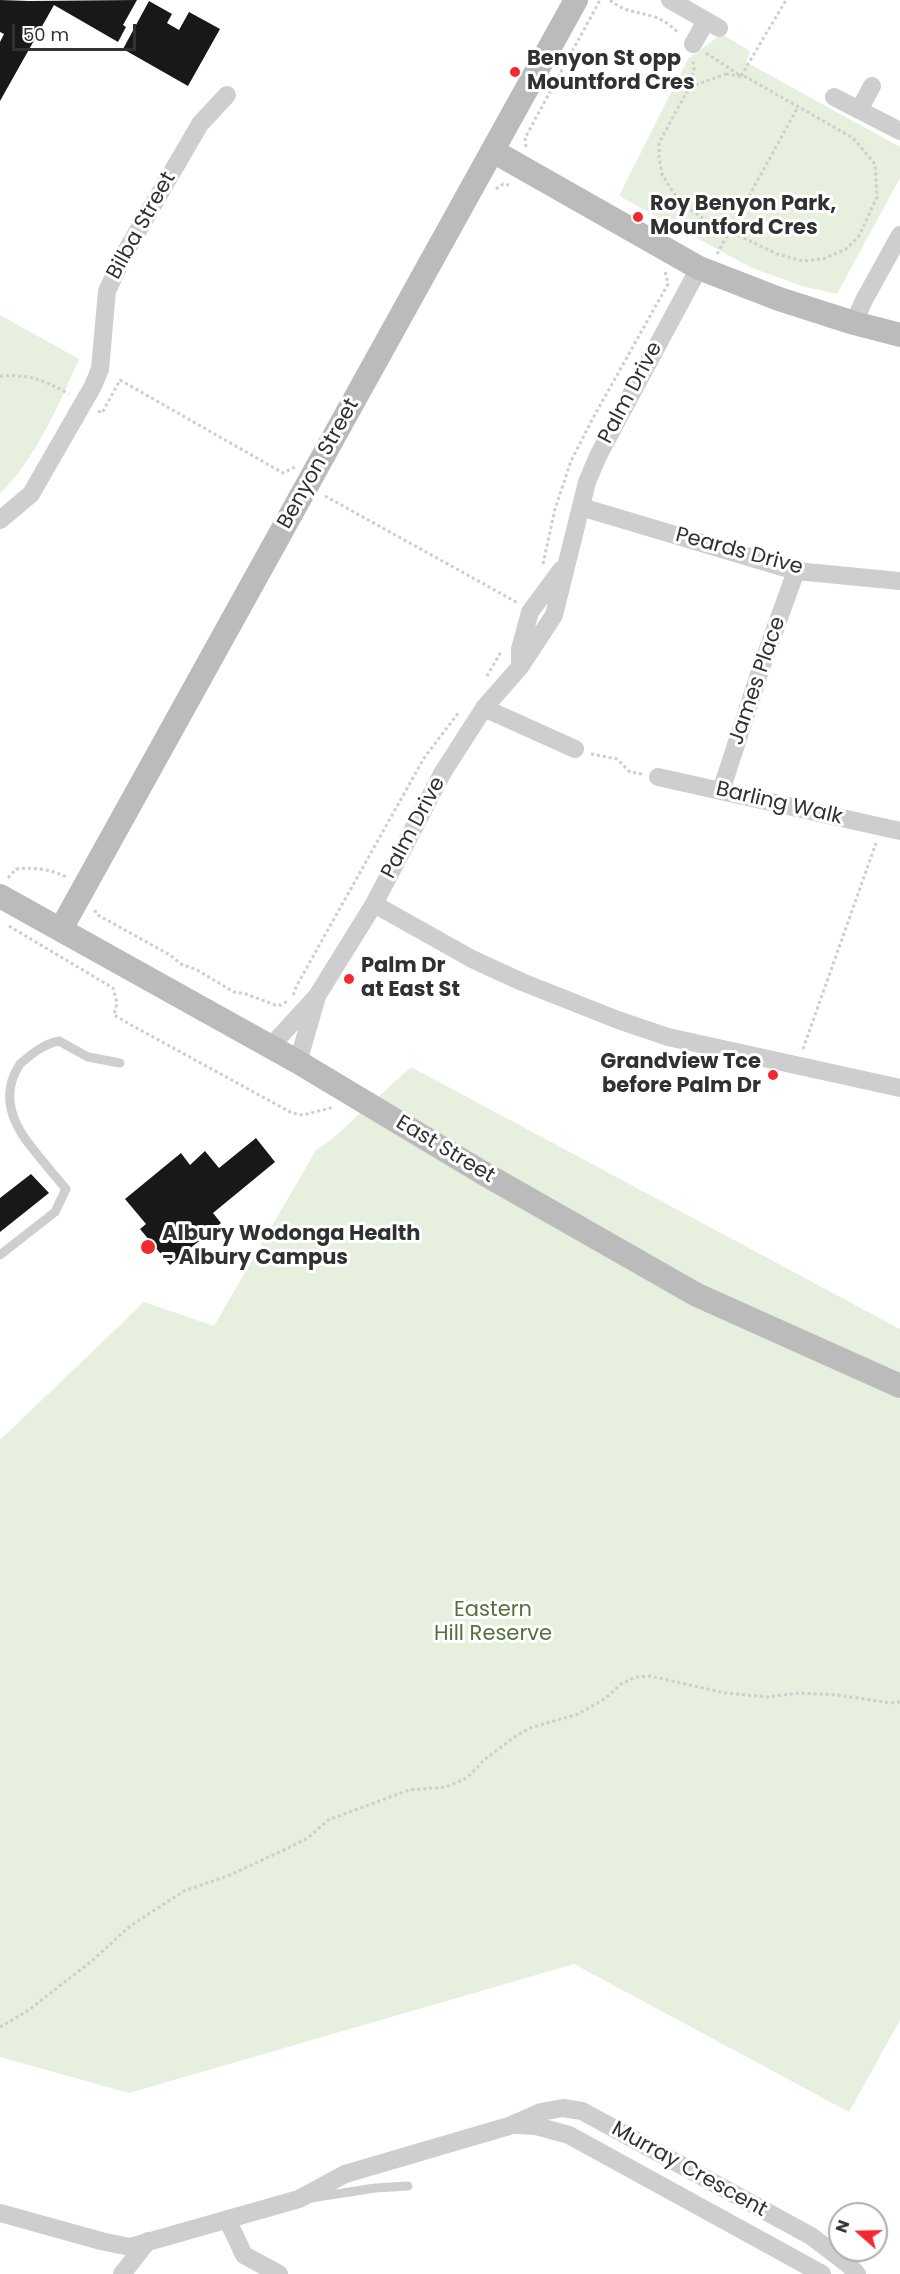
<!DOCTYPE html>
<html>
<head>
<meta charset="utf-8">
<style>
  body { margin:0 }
  #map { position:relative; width:900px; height:2274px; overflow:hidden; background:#fff; font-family:Poppins,sans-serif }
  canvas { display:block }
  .north { position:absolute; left:828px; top:2202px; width:60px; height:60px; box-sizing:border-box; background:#fff; border:2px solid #adadad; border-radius:50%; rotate:290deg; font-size:16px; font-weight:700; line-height:24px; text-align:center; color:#313131 }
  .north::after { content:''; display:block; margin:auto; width:21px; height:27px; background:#f32931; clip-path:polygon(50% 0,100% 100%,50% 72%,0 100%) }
  .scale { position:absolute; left:12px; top:24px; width:124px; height:27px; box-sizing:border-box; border:3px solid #313131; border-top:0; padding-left:8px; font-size:18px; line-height:21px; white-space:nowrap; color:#313131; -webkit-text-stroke:4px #fff; paint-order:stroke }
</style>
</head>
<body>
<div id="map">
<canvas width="900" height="2274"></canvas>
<div class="north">N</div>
<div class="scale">50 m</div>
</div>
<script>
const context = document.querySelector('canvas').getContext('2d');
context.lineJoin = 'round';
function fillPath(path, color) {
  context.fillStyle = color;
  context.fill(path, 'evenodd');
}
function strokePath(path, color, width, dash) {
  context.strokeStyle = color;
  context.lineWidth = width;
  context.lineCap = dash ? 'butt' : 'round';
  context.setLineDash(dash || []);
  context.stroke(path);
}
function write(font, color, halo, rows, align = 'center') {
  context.font = font + ' Poppins,sans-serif';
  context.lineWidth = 6;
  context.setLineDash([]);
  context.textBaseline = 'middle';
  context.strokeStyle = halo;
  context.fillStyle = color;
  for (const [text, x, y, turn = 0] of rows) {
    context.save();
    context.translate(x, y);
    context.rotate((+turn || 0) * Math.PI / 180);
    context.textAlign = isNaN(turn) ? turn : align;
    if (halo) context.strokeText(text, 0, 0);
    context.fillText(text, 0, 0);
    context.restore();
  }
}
fillPath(new Path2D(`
  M 722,34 L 750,51 L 746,62 L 900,147 L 900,178 L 837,294 L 802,286 L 752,268 L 619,196 L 688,59 Z
  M 0,315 L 79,359 C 61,400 33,464 0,493 Z
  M 411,1067 L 900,1329 L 900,2020 L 849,2112 L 574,1964 L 129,2093 L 0,2057 L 0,1440 L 144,1302 L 214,1326 L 316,1150 L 331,1140 Z`), '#e7efdf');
fillPath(new Path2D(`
  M 0,0 L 29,1 L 137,0 L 123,25 L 126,27 L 118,42 L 54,5 L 0,101 L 0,42 L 4,34 L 0,32 Z
  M 149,1 L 172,14 L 167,23 L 179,30 L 189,12 L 220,29 L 188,86 L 123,49 Z
  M 256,1138 L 275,1162 L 213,1213 L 221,1223 L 170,1265 L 140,1229 L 146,1224 L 125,1199 L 181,1153 L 190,1165 L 205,1151 L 219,1168 Z
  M 31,1174 L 49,1193 L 0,1232 L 0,1198 Z`), '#181818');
strokePath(new Path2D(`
  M 610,0 C 626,13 636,11 655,17 C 664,20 672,27 679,33
  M 706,53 L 741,76 L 786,0
  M 726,74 L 746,77 L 853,138 L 875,164 L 877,197 L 859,236 L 846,249 L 823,259 L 803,261 L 777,254 L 704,219 L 682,204 L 671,189 L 662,174 L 659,157 L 659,143 L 686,93 L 698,84 Z
  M 686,93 L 694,69 L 693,59
  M 526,147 L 525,138 L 600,0
  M 496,189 L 503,184 L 509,185
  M 717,254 L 798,107
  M 0,376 C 29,374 44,380 69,394
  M 98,411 L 102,413 L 120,380 L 283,473 L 295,467
  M 325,496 L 518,603
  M 543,564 L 555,509 L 571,461 L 593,418 L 668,284 L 665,271
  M 487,676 L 502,650
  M 591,754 L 617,759 L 630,772 L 642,774
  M 8,878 L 16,869 C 34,867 52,869 68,878
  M 95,910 L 96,914 L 170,955 L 181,964 L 197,970 L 234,992 L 246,994 L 275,1005 L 281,1005 L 289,1000
  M 9,926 L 113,988 L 117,1003 L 114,1015 L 133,1026 L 292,1113 L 303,1115 L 334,1107
  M 293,995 L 297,985 L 424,758 L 459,712
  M 803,1049 L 876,843
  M 0,2027 L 26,2012 L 93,1960 L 130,1926 L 184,1891 L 230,1875 L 286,1849 L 308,1838 L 328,1820 L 409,1790 L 446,1787 L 467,1778 L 484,1760 L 516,1736 L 530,1728 L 578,1714 L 606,1698 L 621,1684 L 636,1677 L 650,1676 L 725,1693 L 768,1697 L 799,1693 L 838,1695 L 890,1703 L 900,1702`), '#cecece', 3, [3, 3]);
strokePath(new Path2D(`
  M 0,1255 L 55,1212 L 66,1189 C 55,1176 44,1163 33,1149 C 12,1124 0,1094 20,1064 C 32,1054 43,1044 59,1041 L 88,1057 L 120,1063
  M 311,2198 L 375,2188 L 408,2186`), '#cecece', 9);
strokePath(new Path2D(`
  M 670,0 L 719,28
  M 693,44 L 706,21
  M 834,97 L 900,131
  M 859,110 L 872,86
  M 854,323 L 864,300 L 900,235
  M 581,507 L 796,571 L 900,581
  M 0,520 L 31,494 L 93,386 L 100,369 L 107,291 L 125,253 L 200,124 L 227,95
  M 520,666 L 520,649 L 530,612 L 561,570
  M 484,708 L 575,749
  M 658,777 L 900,831
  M 721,791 L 761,668 L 796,571
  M 374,904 L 472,959 L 522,982 L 618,1020 L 668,1037 L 900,1088
  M 271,1046 L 317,996 L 374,904 L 443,772 L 484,708 L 520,667 L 554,615 L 587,482 L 598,456 L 699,268
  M 298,1062 L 316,1000
  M 516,2125 L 536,2126 L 569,2135 L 822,2274
  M 0,2213 L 101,2241 L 130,2247 L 299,2199 L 345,2174 L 509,2126 L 541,2112 L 563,2108 L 582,2111 L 811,2236 L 849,2265 L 857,2274
  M 227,2219 L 244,2255 L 279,2274
  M 122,2274 L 148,2241`), '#cecece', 18);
strokePath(new Path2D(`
  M 493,151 L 699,268 L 779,299 L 854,323 L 900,335
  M 0,896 L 298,1062 L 483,1173 L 697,1295 L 900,1386
  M 61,929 L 576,0`), '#bbb', 24);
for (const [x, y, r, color] of [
  [515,72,6,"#f32931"],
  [638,217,6,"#f32931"],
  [349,979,6,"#f32931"],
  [773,1075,6,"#f32931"],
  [148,1247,8,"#f32931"]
]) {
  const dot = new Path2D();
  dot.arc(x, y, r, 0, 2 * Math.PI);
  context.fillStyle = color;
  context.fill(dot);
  strokePath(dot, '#fff', 2);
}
write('bold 21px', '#313131', '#fff', [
  ["Benyon St opp",527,60],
  ["Mountford Cres",527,84],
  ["Roy Benyon Park,",650,205],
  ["Mountford Cres",650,229],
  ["Palm Dr",361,967],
  ["at East St",361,991],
  ["Grandview Tce",761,1063,"right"],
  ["before Palm Dr",761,1087,"right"],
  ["Albury Wodonga Health",162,1235],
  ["- Albury Campus",162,1259]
], 'left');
write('21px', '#313131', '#fff', [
  ["Bilba Street",142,226,-61],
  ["Palm Drive",631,393,-62],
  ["Benyon Street",319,464,-61],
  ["Peards Drive",739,552,15],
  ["James Place",758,681,-71],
  ["Barling Walk",779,804,13],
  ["Palm Drive",414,828,-62],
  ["East Street",445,1150,31],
  ["Murray Crescent",689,2170,29]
]);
write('21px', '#52723a', '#fff', [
  ["Eastern",493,1611],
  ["Hill Reserve",493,1635]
]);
</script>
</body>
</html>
